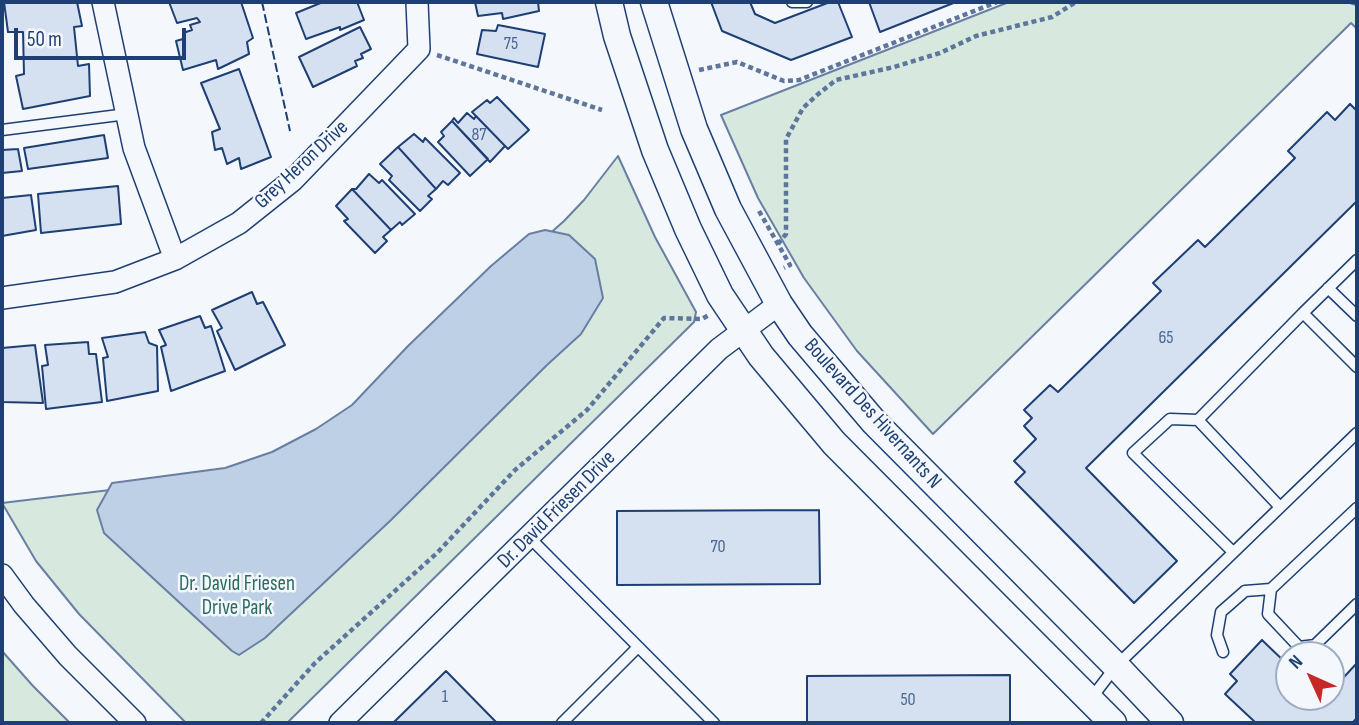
<!DOCTYPE html>
<style>
body{margin:0}
#map{position:relative;width:1359px;height:725px;overflow:hidden;background:#f4f7fb;font-family:"Sofia Sans Condensed",sans-serif}
canvas{display:block}
.frame{position:absolute;inset:0;border:4px solid #1d3f73;pointer-events:none}
.north{position:absolute;left:1275px;top:641px;width:70px;height:70px;box-sizing:border-box;background:#f4f7fb;border:2px solid #9eadc5;border-radius:50%;rotate:315deg;font-size:19px;font-weight:700;line-height:28px;text-align:center;color:#1d3f73}
.north::after{content:'';display:block;margin:auto;width:24px;height:32px;background:#c62828;clip-path:polygon(50% 0,100% 100%,50% 72%,0 100%)}
.scale{position:absolute;left:14px;top:28px;width:172px;height:32px;box-sizing:border-box;border:4px solid #1d3f73;border-top:0;padding-left:9px;font-size:21px;line-height:24px;white-space:nowrap;color:#1d3f73;-webkit-text-stroke:5px #f4f7fb;paint-order:stroke}
</style>
<div id="map">
<canvas width="1359" height="725"></canvas>
<div class="frame"></div>
<div class="north">N</div>
<div class="scale">50 m</div>
</div>
<script>
const context = document.querySelector('canvas').getContext('2d');
context.lineJoin = 'round';
function paint(path, color) { context.fillStyle = color; context.fill(path, 'evenodd'); }
const toPath = rows => new Path2D(rows.map(r => 'M' + r).join(''));
function stroke(path, color, width, dash) { context.strokeStyle = color; context.lineWidth = width; context.lineCap = dash ? 'butt' : 'round'; context.setLineDash(dash || []); context.stroke(path); }
function drawText(font, color, halo, rows, align = 'center') {
  context.font = font + ' "Sofia Sans Condensed",sans-serif'; context.lineWidth = 5; context.setLineDash([]); context.textBaseline = 'middle'; context.strokeStyle = halo; context.fillStyle = color; for (const [text, x, y, turn = 0] of rows) {
    context.save(); context.translate(x, y); context.rotate((+turn || 0) * Math.PI / 180); context.textAlign = isNaN(turn) ? turn : align; if (halo) context.strokeText(text, 0, 0); context.fillText(text, 0, 0); context.restore();
  }
}
const green = toPath([
 [1009,2,1357,2,1357,29,1351,23,933,434,857,351,804,278,758,198,721,115,1009,2],
 [618,156,655,237,696,312,694,322,287,723,186,723,79,614,36,561,2,503,193,480,233,472,342,419,564,221,584,200,618,156],
 [2,651,33,686,70,723,2,723,2,651]
]);
paint(green, '#d7e8df');
stroke(green, '#687fa3', 2);
const water = toPath([
 [545,230,569,235,595,259,603,298,581,334,547,365,391,520,265,638,239,655,232,651,104,533,97,510,112,483,225,468,272,452,316,429,352,405,408,346,491,266,529,234,545,230]
]);
paint(water, '#bed0e5');
stroke(water, '#687fa3', 2);
const building = toPath([
 [4,2,77,2,82,26,74,27,78,66,89,64,90,96,23,109,16,76,24,74,23,32,8,32,4,2],
 [169,2,241,2,253,38,247,42,249,54,218,69,216,60,183,70,176,41,183,39,183,33,192,30,190,25,200,22,197,18,177,23,169,2],
 [323,2,357,2,364,20,340,30,340,27,306,39,296,13,323,2],
 [475,2,538,2,539,11,503,19,502,13,478,16,475,2],
 [711,2,750,2,755,14,775,23,830,2,838,2,852,37,791,60,722,31,711,2],
 [869,2,956,2,880,32,869,2],
 [498,25,545,34,538,67,477,54,482,30,496,31,498,25],
 [360,27,371,49,361,54,363,58,355,61,357,66,313,87,299,57,360,27],
 [239,69,271,157,241,169,239,158,227,164,222,148,215,150,212,132,220,129,201,83,239,69],
 [497,97,529,130,508,149,472,112,487,100,490,103,497,97],
 [1350,104,1357,111,1357,201,1086,468,1177,561,1134,603,1015,482,1025,472,1014,461,1036,439,1024,426,1032,418,1024,410,1050,385,1058,392,1161,291,1153,283,1198,240,1205,247,1295,158,1288,151,1327,112,1335,120,1350,104],
 [467,113,474,119,476,116,505,146,490,162,452,121,454,118,458,123,467,113],
 [452,121,488,159,470,176,438,142,444,136,441,132,452,121],
 [414,134,423,142,425,138,460,173,448,185,443,181,436,189,398,147,414,134],
 [104,135,108,158,28,169,24,148,104,135],
 [398,147,436,189,428,196,432,199,420,211,389,180,392,176,380,164,398,147],
 [18,149,22,171,2,173,2,150,18,149],
 [369,174,379,183,382,180,415,214,402,225,400,222,391,230,352,189,356,189,369,174],
 [118,186,121,224,41,233,38,194,118,186],
 [352,189,391,230,383,237,387,241,375,253,344,221,348,219,336,206,352,189],
 [31,195,36,230,2,236,2,198,31,195],
 [252,292,257,304,263,302,285,345,235,370,217,331,222,328,212,310,252,292],
 [200,316,205,328,211,326,225,371,171,391,161,347,166,345,159,330,200,316],
 [145,332,149,343,157,346,158,391,107,401,103,358,108,357,102,338,145,332],
 [88,342,89,354,96,354,102,402,46,409,42,366,48,365,45,345,88,342],
 [35,345,43,403,2,402,2,348,35,345],
 [819,510,820,584,617,585,617,511,819,510],
 [1262,640,1289,666,1289,697,1331,697,1331,691,1357,663,1357,718,1352,723,1256,723,1225,694,1237,681,1230,674,1262,640],
 [446,671,497,723,393,723,446,671],
 [1010,675,1010,723,807,723,807,676,1010,675]
]);
paint(building, '#d5e0f0');
stroke(building, '#1d3f73', 2);
const service = toPath([
 [792,2,807,2],
 [2,130,127,114],
 [1328,288,1357,316],
 [1303,313,1357,260],
 [1198,420,1303,313,1357,367],
 [1357,508,1271,589,1268,614,1299,647,1315,645,1357,604],
 [529,537,714,723],
 [1233,552,1133,453,1170,419,1198,420,1280,507],
 [1223,652,1217,635,1221,612,1245,591,1271,589],
 [1090,700,1116,666,1357,433],
 [562,723,638,647]
]);
const minor = toPath([
 [103,2,134,148,175,259],
 [2,298,115,282,175,259,239,223,293,180,419,49,417,2],
 [2,575,24,605,68,656,135,723],
 [340,723,719,349,779,304]
]);
const tertiary = toPath([
 [609,2,617,36,655,150,688,229,720,295,761,356,834,443,1113,723],
 [654,2,694,129,728,209,779,304,800,335,874,422,1116,666,1170,723]
]);
stroke(service, '#1d3f73', 13);
stroke(minor, '#1d3f73', 24);
stroke(tertiary, '#1d3f73', 29);
stroke(toPath([
 [1351,2,1357,4],
 [437,55,602,110],
 [699,70,737,62,784,81,799,80,997,2],
 [759,211,790,265,784,268],
 [778,244,786,234,786,139,803,108,817,95,836,80,894,67,940,53,976,36,1052,17,1076,2],
 [261,723,315,663,437,553,515,470,587,410,664,318,702,319,709,315]
]), '#5e769c', 4.5, [5, 3.5]);
stroke(service, '#f4f7fb', 10);
stroke(minor, '#f4f7fb', 21);
stroke(tertiary, '#f4f7fb', 26);
stroke(toPath([
 [262,2,290,131]
]), '#1d3f73', 2, [9, 3.5]);
drawText('18px', '#4b6792', null, [
 ["75",511,44],
 ["87",479,135],
 ["65",1166,338],
 ["70",718,547],
 ["1",445,697],
 ["50",908,700]
]);
drawText('21px', '#1d3f73', '#f4f7fb', [
 ["Grey Heron Drive",302,165,-43],
 ["Boulevard Des Hivernants N",872,414,48],
 ["Dr. David Friesen Drive",557,510,-45]
]);
drawText('21px', '#2c6c60', '#f4f7fb', [
 ["Dr. David Friesen",237,585],
 ["Drive Park",237,609]
]);
</script>
